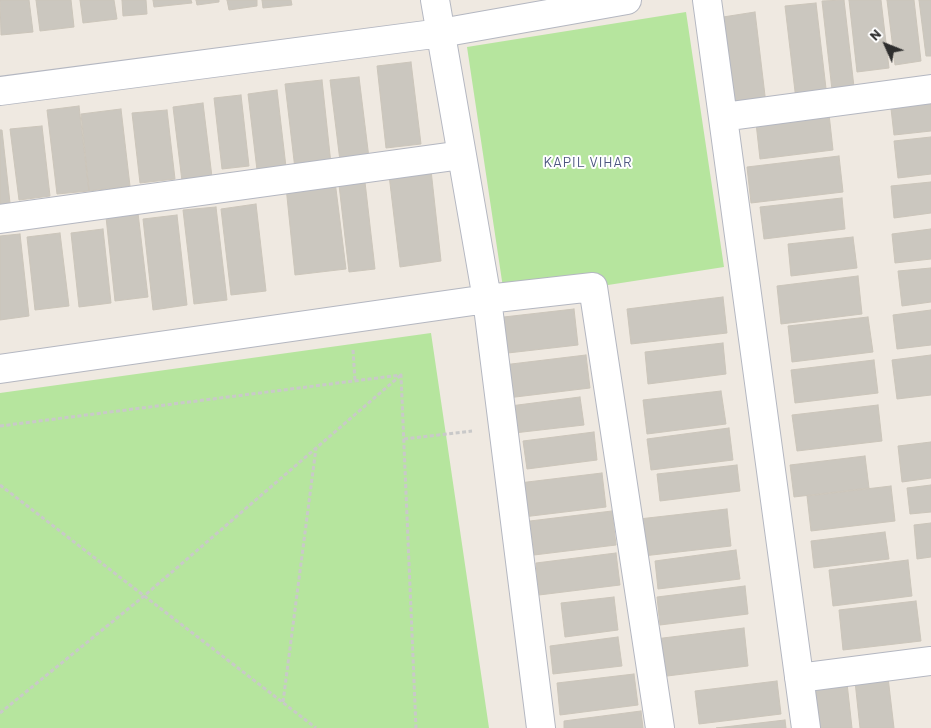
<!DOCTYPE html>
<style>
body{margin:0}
#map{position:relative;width:931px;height:728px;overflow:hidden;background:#efe9e1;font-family:Barlow,sans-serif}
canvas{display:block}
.north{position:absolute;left:861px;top:20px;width:50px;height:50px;-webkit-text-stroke:4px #fff;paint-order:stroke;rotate:314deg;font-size:14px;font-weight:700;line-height:20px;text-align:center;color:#2e2e2e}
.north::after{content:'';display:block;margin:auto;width:18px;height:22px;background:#2e2e2e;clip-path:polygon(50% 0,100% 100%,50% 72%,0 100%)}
</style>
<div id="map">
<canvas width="931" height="728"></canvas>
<div class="north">N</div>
</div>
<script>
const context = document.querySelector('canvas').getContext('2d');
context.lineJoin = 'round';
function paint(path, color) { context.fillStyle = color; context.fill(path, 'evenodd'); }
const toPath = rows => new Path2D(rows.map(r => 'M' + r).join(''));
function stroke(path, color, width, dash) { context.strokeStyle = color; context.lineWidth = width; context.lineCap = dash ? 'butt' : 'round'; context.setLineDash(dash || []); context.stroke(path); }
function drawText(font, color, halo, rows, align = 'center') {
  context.font = font + ' Barlow,sans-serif'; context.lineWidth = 4; context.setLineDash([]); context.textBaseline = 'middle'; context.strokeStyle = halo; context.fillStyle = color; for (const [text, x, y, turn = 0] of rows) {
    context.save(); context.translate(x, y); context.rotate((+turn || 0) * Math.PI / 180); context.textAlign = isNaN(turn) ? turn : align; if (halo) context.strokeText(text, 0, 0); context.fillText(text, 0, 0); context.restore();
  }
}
paint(toPath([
 [686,12,724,267,505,301,467,47],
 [431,333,489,728,0,728,0,393]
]), '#b6e59e');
const building = toPath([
 [0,0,29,0,33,32,1,35,0,0],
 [36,0,71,0,74,27,40,31,36,0],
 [80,0,114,0,117,19,83,23,80,0],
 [122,0,146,0,147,14,123,16,122,0],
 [153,0,191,0,192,3,154,7,153,0],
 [196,0,219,0,219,2,197,5,196,0],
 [227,0,257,0,257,6,229,10,227,0],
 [262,0,291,0,292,5,263,8,262,0],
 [844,0,854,87,832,90,822,1,844,0],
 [849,0,881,0,889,68,857,72,849,0],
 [887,0,914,0,921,61,895,65,887,0],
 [919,0,931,0,931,56,926,56,919,0],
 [816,3,827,97,796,100,785,6,816,3],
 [755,12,766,104,734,108,723,17,755,12],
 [411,62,421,144,386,148,377,66,411,62],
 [359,77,369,158,340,161,330,80,359,77],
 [322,80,331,164,295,169,285,84,322,80],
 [277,90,286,167,257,170,248,94,277,90],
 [241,95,249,166,222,169,214,98,241,95],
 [931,95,931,131,894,135,890,100,931,95],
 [203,103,212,177,182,181,173,107,203,103],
 [79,106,89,191,57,194,47,110,79,106],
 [121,109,130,186,89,191,81,114,121,109],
 [167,110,175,179,140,183,132,113,167,110],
 [829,114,833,150,760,159,756,123,829,114],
 [42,126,50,196,19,200,10,129,42,126],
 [0,130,2,130,11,212,0,213,0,130],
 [931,137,931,174,898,178,894,141,931,137],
 [839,156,843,192,751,203,747,167,839,156],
 [431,170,441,261,400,267,389,175,431,170],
 [335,181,346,269,295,275,286,187,335,181],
 [365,182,375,269,349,272,339,185,365,182],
 [931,182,931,213,894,218,891,186,931,182],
 [842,198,845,229,764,239,760,207,842,198],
 [256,204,266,291,231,295,221,209,256,204],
 [216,207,227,300,194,304,183,210,216,207],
 [138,213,148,297,115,301,106,217,138,213],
 [177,215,187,305,153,310,143,219,177,215],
 [103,229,111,303,79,307,71,233,103,229],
 [931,229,931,259,895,263,892,234,931,229],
 [60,233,69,306,35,310,27,237,60,233],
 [20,234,29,316,0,320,0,236,20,234],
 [853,237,857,268,791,276,788,244,853,237],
 [931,268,931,302,902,306,898,271,931,268],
 [858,276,862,314,781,324,777,286,858,276],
 [723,297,727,333,631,344,627,309,723,297],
 [574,309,578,345,499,354,495,318,574,309],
 [931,310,931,345,897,349,893,315,931,310],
 [868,317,873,352,792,362,788,326,868,317],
 [723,343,726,374,648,384,645,352,723,343],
 [586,355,590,388,507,398,503,365,586,355],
 [931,355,931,395,897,399,892,360,931,355],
 [874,360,878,393,795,403,791,370,874,360],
 [721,391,726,424,647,434,643,400,721,391],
 [580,397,584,425,514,433,510,406,580,397],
 [878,405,882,441,797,451,792,415,878,405],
 [729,428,733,460,651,470,647,439,729,428],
 [594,432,597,460,527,469,523,441,594,432],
 [931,442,931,478,902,482,898,446,931,442],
 [865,456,869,488,794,497,790,465,865,456],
 [737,465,740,491,660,501,657,474,737,465],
 [602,473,606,507,523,517,519,483,602,473],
 [931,485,931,512,910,514,907,488,931,485],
 [891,486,895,521,811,531,807,496,891,486],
 [727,509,731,546,643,556,639,519,727,509],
 [612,511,616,545,534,555,530,521,612,511],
 [931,523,931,557,917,559,914,525,931,523],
 [885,532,889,559,814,568,811,541,885,532],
 [736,550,740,579,658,589,655,561,736,550],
 [616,553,620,585,539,595,536,563,616,553],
 [908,560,912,596,833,606,829,570,908,560],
 [745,586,748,614,660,625,657,597,745,586],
 [614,597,618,630,565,637,561,603,614,597],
 [916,601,921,641,843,650,839,610,916,601],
 [744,628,748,666,659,677,655,639,744,628],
 [618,637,622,666,553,674,550,646,618,637],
 [887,669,894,728,860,728,854,672,887,669],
 [634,674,638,705,560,715,557,683,634,674],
 [777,681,781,714,699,724,695,691,777,681],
 [847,683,852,728,820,728,815,687,847,683],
 [641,711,643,728,564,728,564,721,641,711],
 [785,720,786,728,716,728,785,720]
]);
paint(building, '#cbc7bf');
stroke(building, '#cbc5ba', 1);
const street = toPath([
 [435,0,487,299,541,728],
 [707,0,806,728],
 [0,91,441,33,627,0],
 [723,117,931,89],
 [0,219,462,155],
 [0,369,487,299,593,287,660,728],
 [799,678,931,661]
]);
stroke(street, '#b4b7c1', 30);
stroke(toPath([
 [353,350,355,381],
 [0,426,401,375,416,728],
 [404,439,472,431],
 [0,485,316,728],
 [283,702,316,448],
 [0,713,144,596,401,375]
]), '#c9c9c9', 3, [4, 2.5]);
stroke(street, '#fff', 28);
context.letterSpacing = '1px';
drawText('14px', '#4d5680', '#fff', [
 ["KAPIL VIHAR",588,162]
]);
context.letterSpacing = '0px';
</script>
